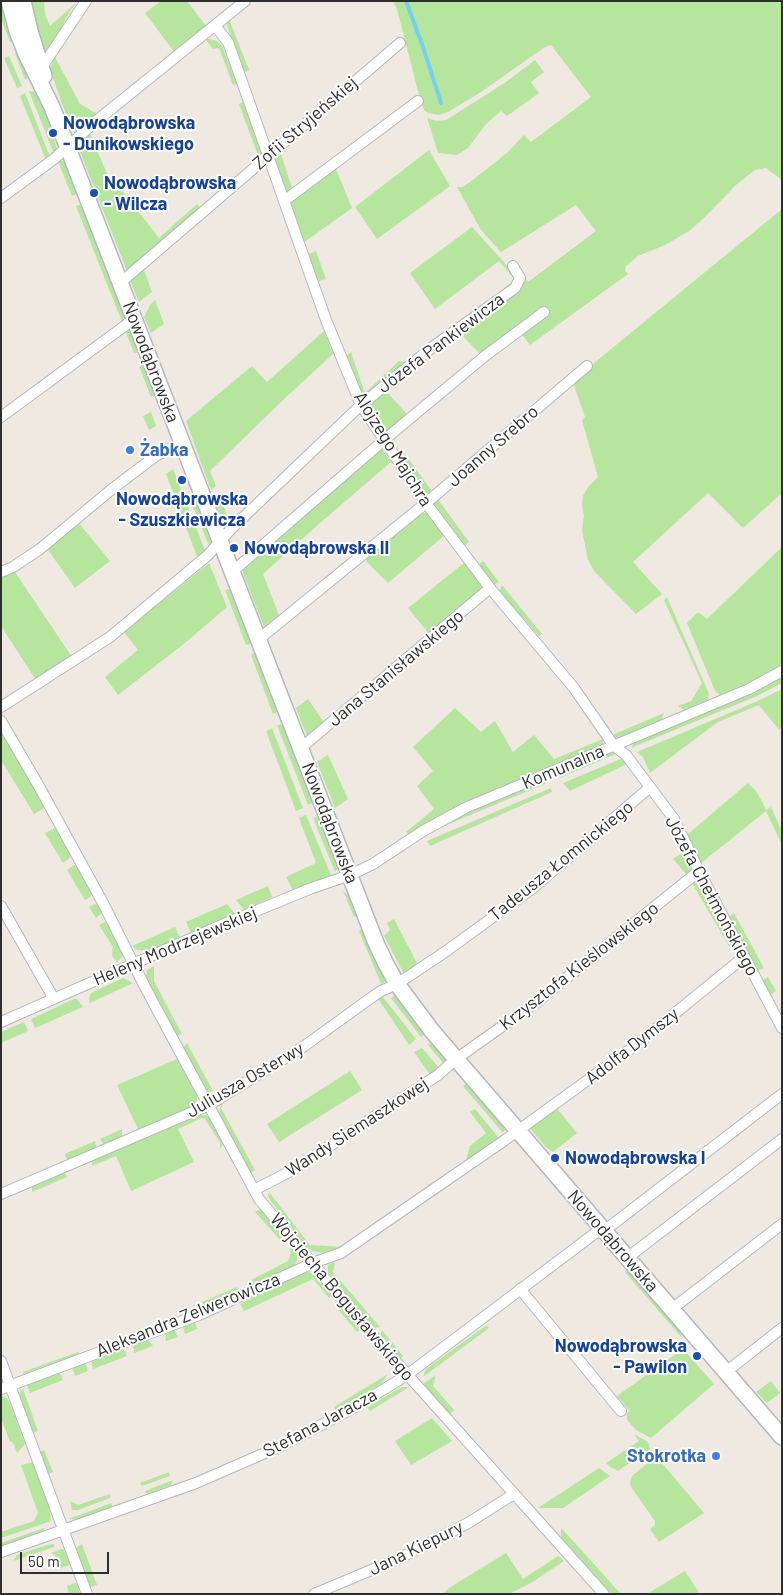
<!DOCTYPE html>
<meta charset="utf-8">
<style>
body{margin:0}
#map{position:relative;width:783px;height:1595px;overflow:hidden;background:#efe9e1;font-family:Barlow,sans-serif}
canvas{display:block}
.frame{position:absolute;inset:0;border:2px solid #2e2e2e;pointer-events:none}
.scale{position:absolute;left:20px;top:1552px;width:89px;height:22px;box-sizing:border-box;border:2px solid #2e2e2e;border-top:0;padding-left:6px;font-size:15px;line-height:18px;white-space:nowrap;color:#2e2e2e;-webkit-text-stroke:4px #fff;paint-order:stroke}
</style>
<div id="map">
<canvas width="783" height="1595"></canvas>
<div class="frame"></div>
<div class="scale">50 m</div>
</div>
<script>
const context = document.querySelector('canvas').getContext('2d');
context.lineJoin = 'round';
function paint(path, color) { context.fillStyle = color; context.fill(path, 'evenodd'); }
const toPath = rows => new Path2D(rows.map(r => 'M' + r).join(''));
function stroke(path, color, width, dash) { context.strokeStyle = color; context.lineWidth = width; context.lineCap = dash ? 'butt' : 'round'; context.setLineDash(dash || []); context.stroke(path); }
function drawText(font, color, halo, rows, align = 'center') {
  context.font = font + ' Barlow,sans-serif'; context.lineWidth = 4; context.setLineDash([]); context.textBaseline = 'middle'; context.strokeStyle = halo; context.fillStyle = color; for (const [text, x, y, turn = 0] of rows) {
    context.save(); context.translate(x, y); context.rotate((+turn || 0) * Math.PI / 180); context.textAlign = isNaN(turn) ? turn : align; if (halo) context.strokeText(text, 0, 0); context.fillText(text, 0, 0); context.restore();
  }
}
paint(toPath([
 [1,1,6,1,14,40,10,42,1,19],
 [30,1,44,1,45,14,50,26,78,1,70,11,62,26,56,41,48,51,46,52,43,49,32,12],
 [161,1,187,1,207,27,175,53,145,13],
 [393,1,782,1,782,180,766,168,755,170,737,184,704,218,689,231,665,245,638,256,626,266,625,271,628,274,530,345,521,333,480,354,459,332,523,274,528,282,596,231,576,205,501,252,481,230,457,187,463,187,478,176,508,152,524,135,531,142,591,97,551,45,545,47,481,92,448,112,439,115,428,113,424,110,420,99,397,9],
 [229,19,249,70,244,73,228,29,227,24],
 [205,39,210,39,217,41,222,46,237,84,233,85,219,48,213,49],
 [18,52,31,75,25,80,15,53],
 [9,56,22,86,17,88,4,58],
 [55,57,80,104,97,114,79,131,74,132,72,131,50,70],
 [535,60,544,72,531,82,539,93,507,116,501,111,486,124,468,148,457,155,438,153,427,118,437,121,446,120,506,82],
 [29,91,39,92,53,127,51,131,58,151,54,154],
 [25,93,50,157,46,160,20,96],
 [243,102,262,155,259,158,239,104],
 [90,134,115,192,120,188,159,238,197,204,201,209,133,269,127,271,77,144],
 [279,148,293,191,286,193,274,158],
 [429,150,450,186,377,239,355,207],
 [58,161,63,161,66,164,79,193,72,196],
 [335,167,352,208,303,243,289,202],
 [83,204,127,317,122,322,76,206],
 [782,209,782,493,743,528,708,493,633,562,662,594,636,614,595,572,588,560,582,530,584,515,582,506,583,496,588,487,598,477,582,420,585,417,573,383,591,368,594,363],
 [472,227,512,271,517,281,407,363,393,372,368,395,363,396,361,395,345,357,351,352,365,393,399,361,407,363,515,280,499,261,435,309,410,273],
 [316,251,326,279,317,282,307,255],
 [143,267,152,292,139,302,129,278],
 [155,300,164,324,151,333,144,317,150,305],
 [128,329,131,330,140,351,134,353,125,330],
 [324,331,333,354,283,400,210,471,216,486,211,490,186,421,252,366,267,382],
 [145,364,157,394,151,397,139,366],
 [384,389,408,415,392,428,384,432,368,407,371,402],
 [151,412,156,426,149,430,143,416],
 [382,449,391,462,320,523,263,574,280,618,265,629,243,573,243,569,294,521,377,450],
 [401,449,432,491,425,494,396,453],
 [173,469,206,553,198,559,166,474],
 [195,495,213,540,210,548,189,497],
 [220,497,230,523,227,524,220,515,215,500],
 [437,498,469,542,464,546,433,505,434,500],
 [424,513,428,514,445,535,388,583,365,560,419,515],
 [77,521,110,561,75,588,46,547],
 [782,547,782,663,768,674,720,695,715,691,687,623,697,613,700,613,707,619],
 [483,561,499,582,494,585,478,565],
 [465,562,483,585,482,590,430,635,408,608],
 [209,563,227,607,185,643,118,695,105,677,138,650,124,632],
 [15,572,72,657,36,680,1,626,1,576],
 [502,585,542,634,539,636,499,591],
 [232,588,253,641,250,644,246,645,225,590],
 [667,597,709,694,708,700,684,710,678,706,691,701,702,683,664,600],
 [256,651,279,711,273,714,251,655],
 [782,677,782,683,757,696,631,748,634,743,758,690],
 [782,689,782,727,779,730,759,705,718,722,650,773,643,757,637,752,758,701],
 [308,699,325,724,309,737,307,736,296,708],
 [455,708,481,732,495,721,513,752,534,735,554,759,603,739,603,744,467,801,408,834,406,832,434,809,417,786,433,771,413,747],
 [664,713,661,720,619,738,614,737,612,735],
 [284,724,315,802,308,805,277,725],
 [272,728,303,808,296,811,266,731],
 [1,731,45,805,43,809,34,814,1,760],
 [612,752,618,753,560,778,559,774],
 [328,755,348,799,335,808,317,762],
 [623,758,627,764,570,791,563,783],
 [544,781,547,783,437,829,468,813],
 [748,783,757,792,766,810,771,807,782,831,782,845,766,811,700,864,687,835],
 [551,788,552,792,430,846,427,841],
 [306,815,331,875,293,890,286,877,316,863,299,818],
 [320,816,338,866,335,872,313,818],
 [55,828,59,830,71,853,70,858,63,863,45,833],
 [683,852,694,868,694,871,688,876,673,859],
 [74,865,78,866,92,892,90,897,85,900,67,870],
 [692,883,696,883,704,891,733,947,730,948],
 [268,886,272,897,244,910,236,900],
 [343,891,351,897,358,915,354,917],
 [94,904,99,905,103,912,96,918,89,907],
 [227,904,235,914,191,933,186,922],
 [734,913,764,968,757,971,728,918],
 [394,919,418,965,404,974,384,936,390,930,387,923],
 [105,922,109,924,123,951,123,956,117,962,112,956,113,947,99,925],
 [175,927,180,938,150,951,137,950,132,946],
 [362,929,364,930,388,980,385,982,381,984,359,931],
 [154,966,154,981,182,1034,177,1036,146,979,147,970],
 [768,977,776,991,769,996,761,981],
 [123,978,133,983,90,1003,89,999,91,993],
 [397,994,426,1033,421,1037,391,998],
 [379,996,382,996,416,1039,409,1045,377,997],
 [76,998,83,1007,35,1028,31,1019],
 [24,1022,28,1031,1,1043,1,1032],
 [433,1041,449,1060,444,1064,428,1045],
 [187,1043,213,1091,208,1093,183,1048],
 [422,1048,440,1069,431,1076,414,1052],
 [177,1059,197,1095,197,1104,193,1108,139,1131,117,1085],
 [350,1071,362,1090,279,1142,267,1124],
 [468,1082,503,1123,505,1128,503,1133,463,1086],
 [221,1102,224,1102,221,1108,255,1170,251,1173,219,1113],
 [555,1106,577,1133,553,1152,546,1147,528,1126],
 [475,1109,499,1138,465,1163,470,1146,486,1133,470,1112],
 [201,1115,205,1115,209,1117,223,1144,220,1149,220,1143,205,1119,202,1118,178,1129,194,1162,131,1191,116,1156,92,1166,92,1161],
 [122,1129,122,1138,104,1146,100,1139],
 [95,1141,97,1149,69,1161,66,1158,65,1154],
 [65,1173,67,1177,32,1192,32,1187],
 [269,1192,310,1245,344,1247,322,1253,313,1251,307,1248,270,1200,268,1196],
 [261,1209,286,1239,282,1242,255,1212],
 [293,1248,298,1255,295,1265,258,1284,251,1280,288,1261,291,1252,289,1249],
 [334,1262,335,1264,333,1272,380,1327,373,1328,328,1272,328,1265],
 [629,1269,677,1324,683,1339,625,1272],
 [308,1272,313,1273,332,1295,329,1298,313,1279,244,1311,240,1304,298,1275],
 [237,1287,238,1293,207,1307,203,1305,202,1302],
 [336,1307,342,1307,358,1327,359,1330,357,1332],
 [195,1322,197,1329,185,1334,183,1327],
 [487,1325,489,1328,423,1377,426,1369],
 [174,1329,178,1337,166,1341,165,1333],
 [382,1330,403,1356,401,1359,380,1335],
 [148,1339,153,1346,134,1353,133,1344],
 [124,1349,127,1356,93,1369,91,1360],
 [683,1349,714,1384,651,1438,636,1430,627,1420,627,1413,630,1411,617,1396],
 [78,1352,79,1354,23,1374,23,1372],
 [85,1363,88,1371,75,1376,72,1367],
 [60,1373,63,1380,30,1393,27,1385],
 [388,1374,382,1383,336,1411,334,1407],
 [436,1375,433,1386,454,1410,449,1415,425,1387,424,1383],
 [771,1381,780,1393,767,1403,756,1392],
 [402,1387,409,1387,370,1411,367,1407],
 [23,1389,38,1431,32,1433,20,1398,20,1392],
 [1,1396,7,1398,10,1403,25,1444,17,1453,13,1442,10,1442,1,1418],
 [432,1418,452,1441,411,1465,395,1441],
 [634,1434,648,1442,650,1449,618,1471,610,1467,606,1463,639,1441],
 [44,1450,53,1472,48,1474,40,1452],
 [656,1456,704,1513,659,1542,650,1529,655,1525,655,1521,631,1487,630,1482,632,1476],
 [33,1462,50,1509,51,1521,1,1538,1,1532,34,1521,38,1513,21,1465],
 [599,1468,610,1476,563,1508,538,1508],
 [169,1472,170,1476,142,1486,140,1483],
 [173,1480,171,1485,147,1494,145,1491],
 [110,1494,110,1498,78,1510,72,1510,70,1501,78,1505],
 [111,1503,113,1507,79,1520,69,1519],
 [44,1528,44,1532,1,1547,1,1543],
 [561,1528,565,1532,621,1594,612,1594,561,1537],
 [54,1544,54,1547,13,1561,17,1555,47,1545],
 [82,1544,97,1585,90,1587,76,1548],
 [62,1549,64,1550,70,1565,60,1568,55,1555,51,1553],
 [506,1553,523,1579,558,1556,564,1561,531,1583,509,1594,443,1594,449,1588],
 [685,1571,700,1594,647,1594],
 [75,1583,77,1584,80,1594,69,1594,67,1586]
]), '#b6e59e');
stroke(toPath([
 [406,1,423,47,441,103]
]), '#75cff0', 4);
const street = toPath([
 [215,26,228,42,326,320,361,405,426,503,490,588,574,688,614,746,626,755,674,819,699,871,782,1028],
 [42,67,86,1],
 [1,198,54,159,95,122,245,1],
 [284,201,418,101],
 [120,283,400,43],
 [1,417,134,319],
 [1,572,13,567,40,549,112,489,157,455,182,443],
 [232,572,384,440,485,356,544,312],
 [259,639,426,503,587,366],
 [1,707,110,637,208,555,231,529,361,405,434,346,515,288,520,278,513,266],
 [1,721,36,781,103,903,146,989,259,1199,380,1344,604,1594],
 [301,748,490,588],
 [1,906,54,999],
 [1,1022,224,924,312,888,350,875,373,864,423,831,465,808,749,689,782,671],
 [254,1190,293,1170,438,1075,456,1059,538,1001,699,871],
 [1,1194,209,1105,303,1047,368,1000,381,991,397,984,445,952,533,888,649,788],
 [604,1231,782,1094],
 [627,1258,782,1139],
 [520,1289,621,1411],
 [672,1309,782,1224],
 [1,1361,87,1594],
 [726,1372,782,1328],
 [1,1389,199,1315,313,1263,341,1253,505,1140,636,1045,744,957],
 [1,1552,196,1483,281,1446,355,1407,407,1375,602,1228],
 [314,1594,400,1558,468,1523,514,1494]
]);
const secondary = toPath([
 [9,1,17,31,26,54,52,107,376,943,386,964,397,984,432,1031,782,1437],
 [23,1,30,31,44,76]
]);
stroke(street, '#b4b7c1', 12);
stroke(secondary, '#b4b7c1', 18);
stroke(street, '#fff', 10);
stroke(secondary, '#fff', 15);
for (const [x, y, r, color] of [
 [53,133,5,"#1a4fb4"],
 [94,193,5,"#1a4fb4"],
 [130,450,5,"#3f7fe0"],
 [182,480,5,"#1a4fb4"],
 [234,548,5,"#1a4fb4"],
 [555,1158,5,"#1a4fb4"],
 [697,1356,5,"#1a4fb4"],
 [716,1456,5,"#3f7fe0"]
]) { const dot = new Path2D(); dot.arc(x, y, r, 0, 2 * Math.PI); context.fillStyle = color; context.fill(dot); stroke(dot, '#fff', 2); }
drawText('bold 18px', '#164399', '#fff', [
 ["Nowodąbrowska",63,123],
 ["- Dunikowskiego",63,144],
 ["Nowodąbrowska",104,183],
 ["- Wilcza",104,204],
 ["Nowodąbrowska",182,499,"center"],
 ["- Szuszkiewicza",182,520,"center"],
 ["Nowodąbrowska II",244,548],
 ["Nowodąbrowska I",565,1158],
 ["Nowodąbrowska",687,1346,"right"],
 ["- Pawilon",687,1367,"right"]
], 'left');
drawText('18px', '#2e2e2e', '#fff', [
 ["Zofii Stryjeńskiej",305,123,-41],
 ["Józefa Pankiewicza",441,343,-37],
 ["Nowodąbrowska",151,362,69],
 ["Joanny Srebro",493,446,-41],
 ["Alojzego Majchra",393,449,58],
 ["Jana Stanisławskiego",396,668,-40],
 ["Komunalna",563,767,-23],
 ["Nowodąbrowska",330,823,69],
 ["Tadeusza Łomnickiego",561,861,-39],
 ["Józefa Chełmońskiego",712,896,62],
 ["Heleny Modrzejewskiej",175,946,-23],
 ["Krzysztofa Kieślowskiego",579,966,-38],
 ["Adolfa Dymszy",632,1046,-38],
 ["Juliusza Osterwy",245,1080,-30],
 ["Wandy Siemaszkowej",357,1127,-33],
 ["Nowodąbrowska",613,1241,49],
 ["Wojciecha Bogusławskiego",342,1297,50],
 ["Aleksandra Zelwerowicza",188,1315,-22],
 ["Stefana Jaracza",320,1423,-28],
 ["Jana Kiepury",416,1548,-26]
]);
drawText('bold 18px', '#366cbe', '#fff', [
 ["Żabka",140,450],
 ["Stokrotka",706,1456,"right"]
], 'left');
</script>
